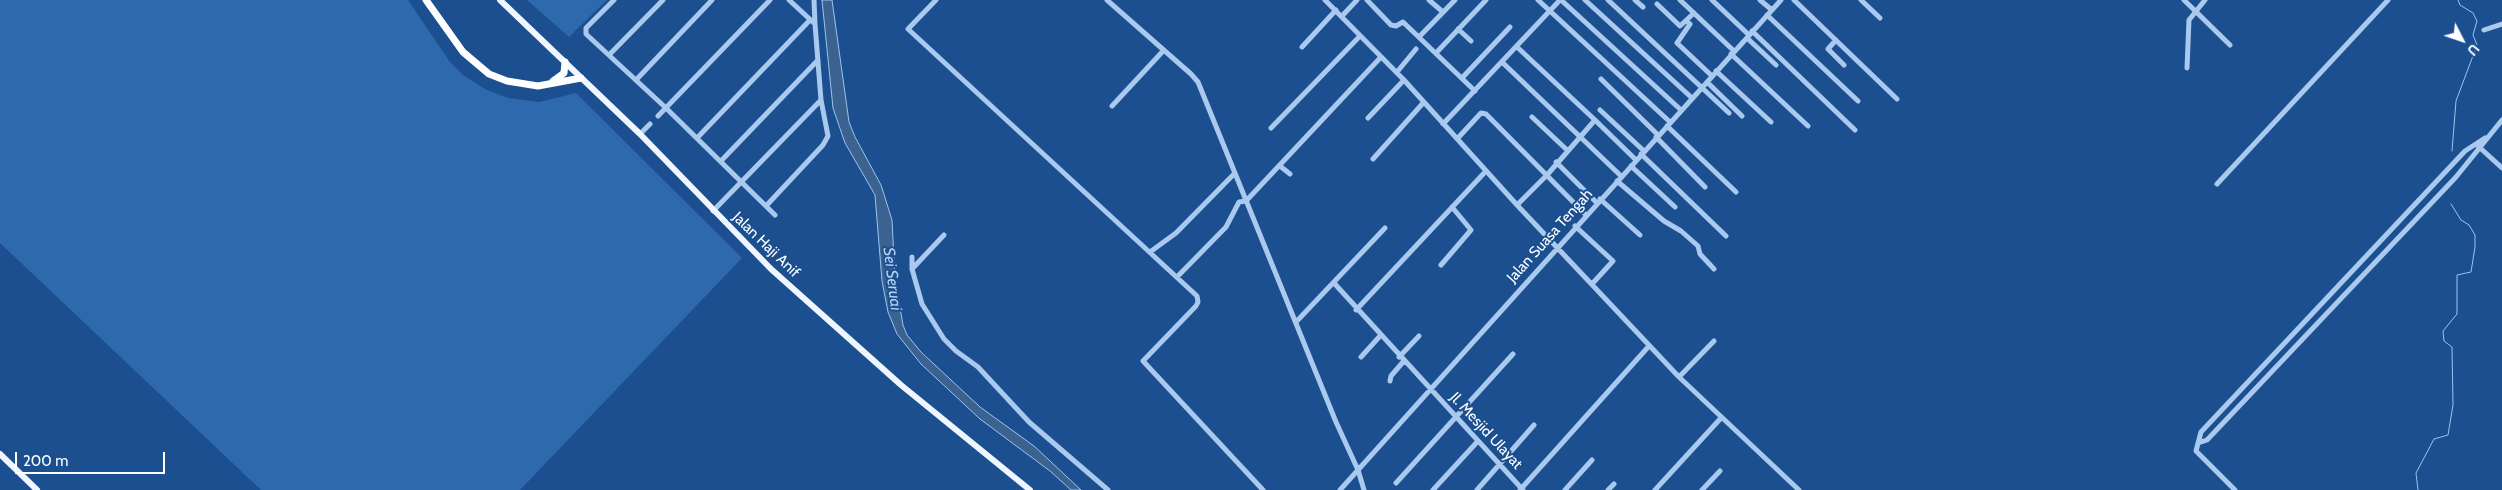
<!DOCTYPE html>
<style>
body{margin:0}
#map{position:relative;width:2502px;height:490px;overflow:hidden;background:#1b4f8f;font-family:Cabin,sans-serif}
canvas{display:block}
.north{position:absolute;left:2437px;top:15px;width:50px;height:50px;-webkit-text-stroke:4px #1b4f8f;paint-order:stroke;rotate:131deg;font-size:14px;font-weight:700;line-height:20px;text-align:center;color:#fff}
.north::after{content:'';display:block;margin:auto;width:18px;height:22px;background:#fff;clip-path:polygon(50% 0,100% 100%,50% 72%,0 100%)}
.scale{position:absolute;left:15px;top:452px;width:150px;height:22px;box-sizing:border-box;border:2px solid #fff;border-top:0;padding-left:6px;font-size:15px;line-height:18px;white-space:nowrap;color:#fff;-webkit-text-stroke:4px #1b4f8f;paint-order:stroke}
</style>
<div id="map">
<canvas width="2502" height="490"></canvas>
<div class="north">U</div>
<div class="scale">200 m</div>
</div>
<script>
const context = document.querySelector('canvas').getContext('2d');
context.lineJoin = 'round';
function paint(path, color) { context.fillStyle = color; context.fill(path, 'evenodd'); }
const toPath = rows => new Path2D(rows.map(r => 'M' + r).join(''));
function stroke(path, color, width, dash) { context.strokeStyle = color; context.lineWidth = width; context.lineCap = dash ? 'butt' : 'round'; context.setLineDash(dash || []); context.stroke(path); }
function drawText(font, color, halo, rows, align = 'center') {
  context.font = font + ' Cabin,sans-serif'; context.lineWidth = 4; context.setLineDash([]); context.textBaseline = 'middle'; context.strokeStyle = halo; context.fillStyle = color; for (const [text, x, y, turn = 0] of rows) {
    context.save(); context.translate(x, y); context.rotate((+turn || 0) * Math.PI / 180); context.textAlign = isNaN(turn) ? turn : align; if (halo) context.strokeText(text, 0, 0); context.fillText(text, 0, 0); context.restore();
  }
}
paint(toPath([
 [0,0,408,0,450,62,463,75,485,89,508,98,539,102,576,93,742,258,520,490,261,490,0,243],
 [527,0,607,0,569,37]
]), '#2e69ad');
const water = toPath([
 [822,0,832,0,849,122,855,137,881,185,892,220,895,279,903,325,907,335,921,352,980,407,1034,446,1081,490,1071,490,1050,471,980,419,921,364,897,334,888,312,882,281,875,195,845,143,833,108,822,0]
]);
paint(water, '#3c6290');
stroke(water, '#9cc4f0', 1);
stroke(toPath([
 [2452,151,2456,101,2477,45,2473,35,2477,21,2473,13,2460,5,2458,0],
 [2418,490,2416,473,2434,439,2448,435,2453,405,2452,347,2444,341,2443,331,2457,314,2457,275,2471,272,2475,247,2475,235,2469,225,2461,220,2451,204]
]), '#9cc4f0', 1);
stroke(toPath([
 [614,0,586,28,586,34,666,108,775,215],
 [814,0,815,24],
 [936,0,908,29,1197,296,1198,302,1196,306,1143,361,1263,490],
 [1107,0,1191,74,1198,82,1336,422,1358,470,1364,490],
 [1325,0,1404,80,1517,205,1679,377,1799,490],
 [1367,0,1391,25,1396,26,1403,22,1475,91],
 [1429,0,1443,12],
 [1538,0,1670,122],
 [1561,0,1681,110],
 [1585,0,1692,98],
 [1608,0,1729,113],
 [1635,0,1643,7],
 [1680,0,1734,51],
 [1712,0,1749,35],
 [1760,0,1772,10],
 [1794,0,1897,99],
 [1861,0,1880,18],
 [2184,0,2230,45],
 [1657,4,1680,26,1694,13],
 [1767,15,1858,101],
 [1342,16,1357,0],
 [1686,21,1690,24,1677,43,1712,76],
 [1458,29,1471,41],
 [2484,30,2502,24],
 [1752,31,1855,130],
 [1419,37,1455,0],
 [1747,38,1776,65],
 [1836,40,1828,49,1844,65],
 [1302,47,1336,10],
 [1436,53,1486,0],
 [1731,54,1808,126],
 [609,55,663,0],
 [1503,63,1621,176],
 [2187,68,2189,20,2205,0],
 [1716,71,1771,122],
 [1397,72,1416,49],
 [1462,78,1510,27],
 [1601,79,1658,135],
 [636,80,712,0],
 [1707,82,1742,116],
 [1112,106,1164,50],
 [1600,110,1644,151],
 [658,116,770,0],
 [1532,117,1567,150],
 [1368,118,1404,80],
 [1595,120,1636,160],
 [1443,124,1560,0],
 [1667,126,1736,192],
 [1271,128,1360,36],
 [640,134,650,124],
 [1656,137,1705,187],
 [697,138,810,20],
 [1457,139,1481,113,1486,114,1586,215],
 [2478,146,2502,168],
 [1641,154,1726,236],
 [1373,159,1424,102],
 [721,161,818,60],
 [1556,162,1597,203],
 [1280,166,1290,174],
 [1631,166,1675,207],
 [1617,181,1664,221,1681,231,1698,246,1700,254,1714,269],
 [2217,184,2388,0],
 [1600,199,1640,235],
 [1517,205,1547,175,1595,120,1517,47],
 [766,206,823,145,828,136,821,100,815,24,789,0],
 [713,211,821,100],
 [1575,226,1613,261,1592,284],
 [1150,252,1176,233,1234,174],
 [912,257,912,269,922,304,944,339,956,351,978,367,1029,422,1108,490],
 [1441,265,1471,230,1452,207],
 [912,269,944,235],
 [1177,277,1226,227,1239,202,1246,201,1381,57],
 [1334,283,1523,490],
 [1356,310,1486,171],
 [1296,322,1385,228],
 [1361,357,1380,336],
 [1399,357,1419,336],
 [1679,377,1714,341],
 [1390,381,1391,376,1403,362],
 [2198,443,2207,440,2456,177,2502,120],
 [1396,483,1513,354],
 [1340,490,1781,0],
 [1433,490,1478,441],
 [1477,490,1534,425],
 [1520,490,1649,346],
 [1565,490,1592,460],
 [1608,490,1614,484],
 [1655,490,1721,418],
 [1702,490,1720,471],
 [2235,490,2196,451,2201,432,2465,151,2485,138]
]), '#a9c9ee', 5);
stroke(toPath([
 [500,0,640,134,771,269,901,385,1030,490],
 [0,454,37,490]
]), '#f0f6ff', 6);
stroke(toPath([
 [426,0,463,52,489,74,507,81,538,86,581,78],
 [553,81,564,73,565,62]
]), '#fff', 7);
drawText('15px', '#fff', '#1b4f8f', [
 ["Jalan Suasa Tengah",1550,236,-48],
 ["Jalan Haji Anif",766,245,44],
 ["Jl. Mesjid Ulayat",1486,431,47]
]);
drawText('italic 16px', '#b5d3f5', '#1b4f8f', [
 ["Sei Seruai",892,279,83]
]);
</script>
